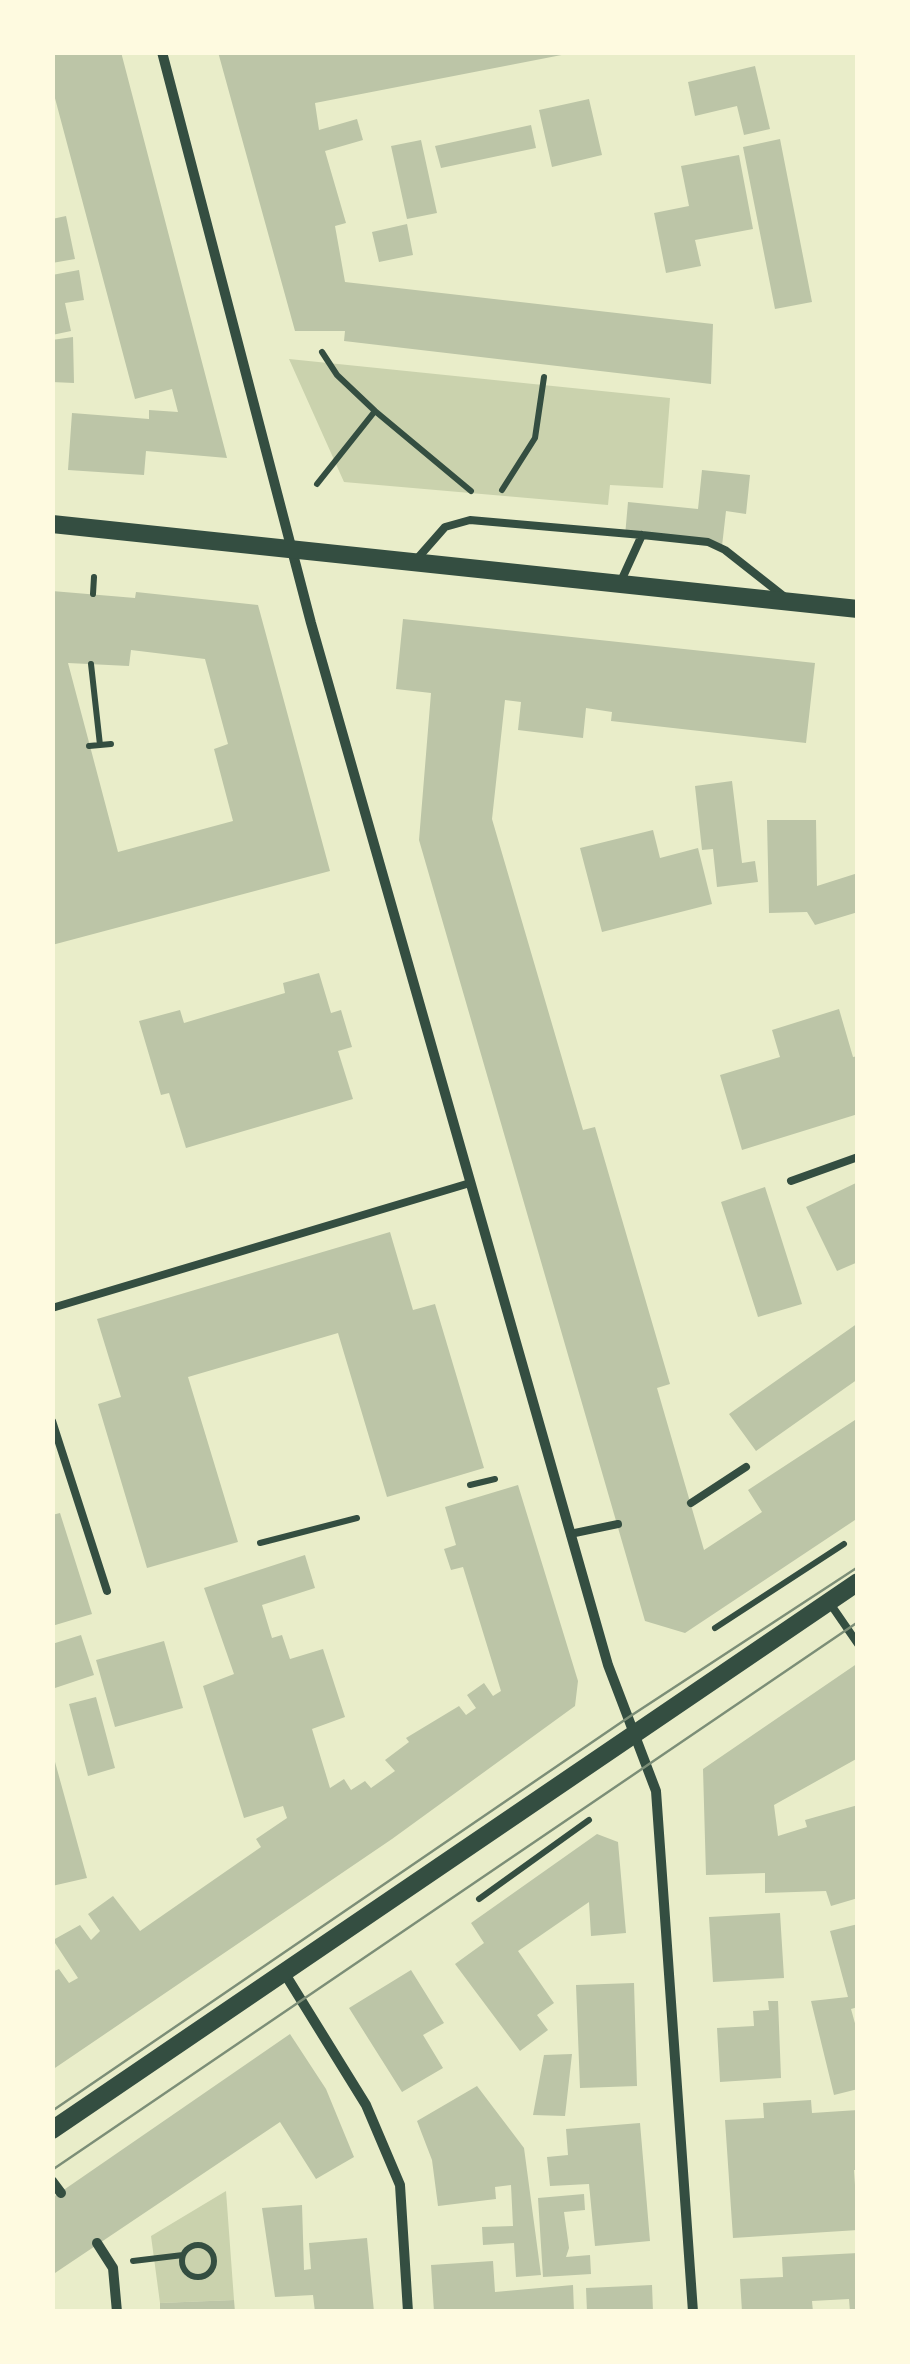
<!DOCTYPE html>
<style>
body{margin:0}
#map{position:relative;width:910px;height:2364px;overflow:hidden;background:#e9edc9;font-family:Raleway,sans-serif}
canvas{display:block}
.frame{position:absolute;inset:0;border:55px solid #fefae0;pointer-events:none}
</style>
<div id="map">
<canvas width="910" height="2364"></canvas>
<div class="frame"></div>
</div>
<script>
const context = document.querySelector('canvas').getContext('2d');
context.lineJoin = 'round';
function paint(path, color) { context.fillStyle = color; context.fill(path, 'evenodd'); }
const toPath = rows => new Path2D(rows.map(r => 'M' + r).join(''));
function stroke(path, color, width, dash) { context.strokeStyle = color; context.lineWidth = width; context.lineCap = dash ? 'butt' : 'round'; context.setLineDash(dash || []); context.stroke(path); }
paint(toPath([
 [289,359,670,398,663,488,610,485,608,505,344,482],
 [226,2191,234,2300,160,2303,151,2236]
]), '#cad2ad');
paint(toPath([
 [52,52,121,52,227,458,146,451,144,475,68,470,72,413,149,419,149,410,178,412,172,389,135,399,52,87],
 [218,52,577,52,315,103,319,130,357,119,363,140,325,151,346,223,335,226,345,282,713,324,711,384,344,341,345,331,295,331],
 [755,66,770,129,744,135,737,106,695,116,688,82],
 [589,99,602,155,552,167,539,110],
 [531,125,536,148,441,168,435,146],
 [780,139,812,302,775,309,743,147],
 [421,140,437,213,407,219,391,146],
 [739,155,753,229,695,240,701,266,666,273,654,213,689,206,681,166],
 [66,216,75,259,52,263,52,219],
 [407,224,413,255,379,262,372,232],
 [79,270,84,300,65,303,71,331,52,335,52,275],
 [73,337,74,383,52,382,52,340],
 [702,470,750,475,746,514,726,511,722,546,625,536,628,502,698,509],
 [52,591,135,598,136,592,258,605,330,871,52,945],
 [131,650,205,659,228,744,214,749,233,821,118,852,68,663,129,666],
 [403,619,815,663,806,743,611,721,612,712,586,708,583,738,518,730,521,702,505,700,492,819,583,1130,595,1127,670,1384,657,1388,704,1550,762,1512,748,1490,858,1418,858,1518,685,1633,645,1621,419,840,431,693,396,689],
 [732,781,742,863,755,861,758,882,717,887,713,849,702,850,695,786],
 [767,820,816,820,817,886,858,873,858,912,815,925,807,912,769,913],
 [653,830,660,858,698,848,712,904,602,932,580,848],
 [319,973,331,1013,341,1010,352,1047,338,1051,353,1099,186,1148,169,1093,161,1095,139,1021,180,1010,184,1023,285,993,283,983],
 [839,1009,853,1057,858,1056,858,1114,742,1150,720,1075,780,1057,772,1030],
 [858,1182,858,1262,837,1271,806,1207],
 [765,1187,802,1304,758,1317,721,1202],
 [390,1232,413,1310,435,1304,484,1468,387,1497,338,1333,188,1377,238,1542,147,1568,98,1404,121,1397,97,1319],
 [858,1323,858,1379,756,1451,729,1414],
 [518,1485,578,1681,575,1706,392,1839,52,2070,52,1972,59,1969,69,1983,78,1978,53,1940,80,1925,91,1940,100,1931,88,1914,113,1896,140,1931,261,1847,256,1839,287,1818,283,1806,244,1818,203,1686,234,1674,204,1588,305,1555,315,1588,262,1605,272,1638,282,1635,290,1659,323,1649,345,1717,312,1729,330,1788,344,1779,351,1790,365,1781,371,1788,395,1771,385,1760,409,1742,406,1738,459,1706,466,1715,476,1708,467,1695,484,1683,493,1696,501,1691,463,1567,451,1570,444,1549,456,1545,445,1507],
 [60,1513,92,1614,52,1626,52,1515],
 [81,1635,94,1675,52,1689,52,1644],
 [164,1641,183,1708,115,1727,96,1660],
 [858,1663,858,1758,774,1805,778,1836,807,1827,805,1820,858,1805,858,1898,831,1906,826,1891,765,1893,765,1873,706,1875,703,1769],
 [96,1697,115,1768,88,1776,69,1704],
 [52,1751,87,1878,52,1886],
 [597,1834,618,1842,626,1933,591,1936,589,1902,518,1951,554,2003,537,2015,548,2030,520,2051,455,1964,484,1943,471,1923],
 [780,1913,784,1978,713,1982,709,1917],
 [858,1924,858,2007,851,2009,858,2034,858,2089,834,2095,811,2001,848,1997,830,1931],
 [411,1970,444,2023,423,2035,443,2068,402,2092,349,2008],
 [634,1983,637,2086,580,2088,576,1985],
 [768,2001,778,2001,781,2078,720,2082,717,2028,754,2026,753,2011,769,2010],
 [290,2034,326,2089,354,2157,316,2179,280,2122,52,2275,52,2198],
 [572,2054,565,2116,533,2115,544,2055],
 [477,2086,524,2148,541,2275,516,2277,514,2243,483,2245,482,2227,513,2226,511,2185,495,2187,496,2199,438,2206,432,2160,417,2121],
 [811,2100,812,2113,858,2110,858,2170,854,2170,858,2230,733,2238,725,2120,764,2118,763,2103],
 [640,2123,650,2241,595,2246,589,2184,550,2186,547,2157,568,2155,566,2129],
 [584,2194,585,2210,564,2212,569,2248,566,2257,590,2255,591,2274,543,2277,538,2198],
 [302,2205,304,2270,311,2269,309,2243,367,2238,374,2312,315,2312,313,2295,275,2297,262,2208],
 [858,2253,858,2312,850,2312,849,2299,812,2301,813,2312,742,2312,740,2279,783,2277,782,2257],
 [493,2261,495,2292,573,2285,574,2312,434,2312,431,2265],
 [652,2285,653,2312,587,2312,586,2288],
 [234,2300,235,2312,160,2312,160,2303]
]), '#bcc5a7');
stroke(toPath([
 [322,352,337,375,375,411,471,491],
 [317,484,375,411],
 [502,490,535,438,544,377],
 [93,594,94,577],
 [100,745,111,744],
 [89,746,100,745,91,664],
 [470,1485,495,1479],
 [260,1543,357,1518],
 [715,1628,844,1544],
 [479,1899,589,1820],
 '182 2261a16 16 0 1 1 32 0a16 16 0 1 1-32 0Z',
 [133,2261,183,2255]
]), '#344e41', 6);
stroke(toPath([
 [416,560,445,527,470,520,642,535,708,542,725,550,786,598],
 [621,581,642,535],
 [791,1181,858,1157],
 [52,1308,470,1183],
 [52,1421,107,1591],
 [691,1503,746,1467],
 [570,1534,618,1524],
 [829,1602,858,1644]
]), '#344e41', 8);
stroke(toPath([
 [162,52,311,623,608,1665,656,1791,693,2312],
 [285,1974,366,2105,400,2185,408,2312],
 [52,2181,61,2193],
 [97,2243,113,2268,117,2312]
]), '#344e41', 10);
stroke(toPath([
 [52,524,858,609],
 [52,2130,858,1582]
]), '#344e41', 18);
stroke(toPath([
 [52,2111,629,1717,858,1567],
 [52,2170,858,1622]
]), '#7c8e77', 2.5);
</script>
